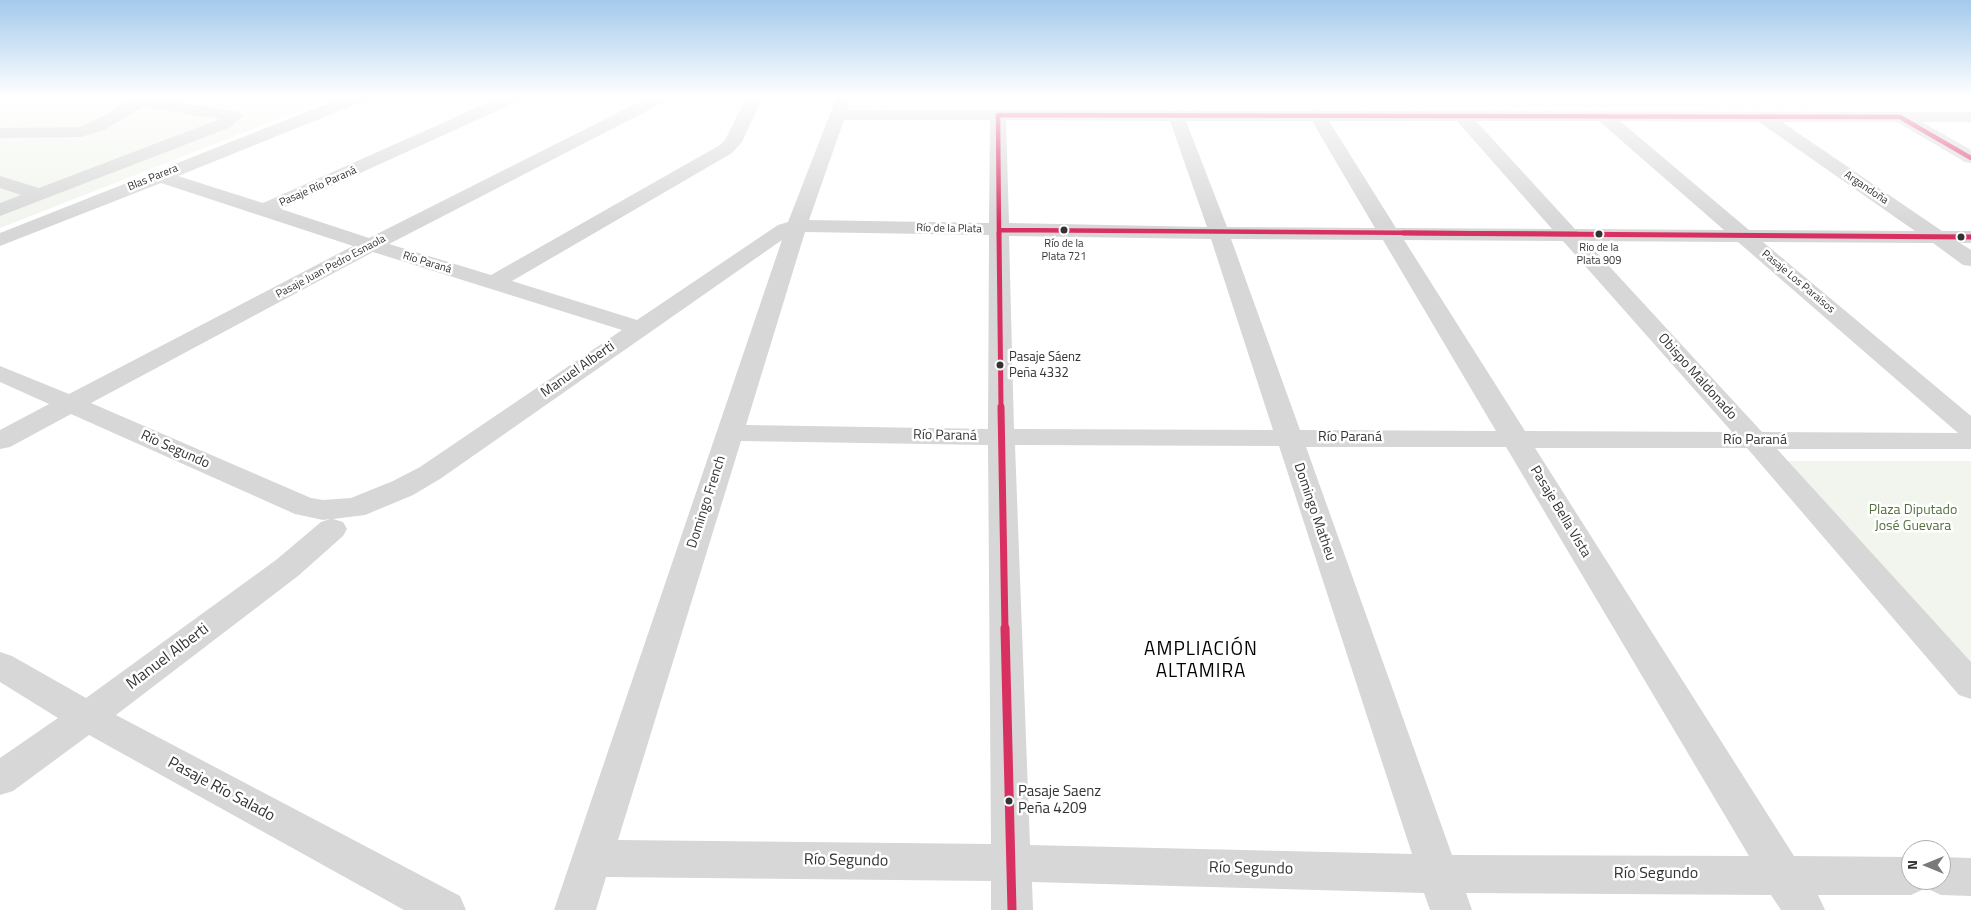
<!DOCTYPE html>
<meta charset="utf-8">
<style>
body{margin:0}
#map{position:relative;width:1971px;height:910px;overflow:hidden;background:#fff;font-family:"Titillium Web",sans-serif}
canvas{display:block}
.north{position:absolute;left:1901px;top:840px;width:50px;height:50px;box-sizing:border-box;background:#fff;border:1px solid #adadad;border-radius:50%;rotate:270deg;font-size:14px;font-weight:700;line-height:20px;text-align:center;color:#333}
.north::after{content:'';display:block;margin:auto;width:18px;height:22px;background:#7a7a7a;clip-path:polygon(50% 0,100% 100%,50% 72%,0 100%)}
</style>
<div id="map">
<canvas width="1971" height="910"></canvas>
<div class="north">N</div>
</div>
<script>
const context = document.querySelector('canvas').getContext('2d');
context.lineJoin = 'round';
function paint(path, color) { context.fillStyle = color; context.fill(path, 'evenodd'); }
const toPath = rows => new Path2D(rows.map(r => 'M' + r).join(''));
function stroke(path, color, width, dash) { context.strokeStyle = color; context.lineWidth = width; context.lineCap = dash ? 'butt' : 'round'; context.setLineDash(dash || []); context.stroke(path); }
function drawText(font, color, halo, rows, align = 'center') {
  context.font = font + ' "Titillium Web",sans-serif'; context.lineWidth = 5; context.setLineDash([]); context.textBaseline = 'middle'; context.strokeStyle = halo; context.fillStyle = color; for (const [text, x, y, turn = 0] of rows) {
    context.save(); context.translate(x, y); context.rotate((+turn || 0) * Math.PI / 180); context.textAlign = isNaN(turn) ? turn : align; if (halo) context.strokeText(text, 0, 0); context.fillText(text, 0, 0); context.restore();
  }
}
paint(toPath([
 [0,96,337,96,0,228],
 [1355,96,1699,96,1713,107,1362,106],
 [1780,461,1971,461,1971,672]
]), '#f1f5ed');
paint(toPath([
 [138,96,158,96,156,99,234,111,240,112,242,116,231,127,0,216,0,203,21,195,0,188,0,176,39,188,220,119,143,107,104,130,81,137,0,138,0,128,79,127,92,122,138,96],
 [347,96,371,96,369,99,178,176,263,203,503,96,525,96,523,99,281,209,369,238,651,96,672,96,670,99,389,244,491,275,720,145,725,140,747,96,763,96,742,142,732,153,512,281,637,320,778,225,788,222,837,96,851,96,848,110,1310,111,1316,109,1322,111,1971,112,1971,122,1922,122,1971,150,1971,163,1965,162,1897,122,1782,122,1942,231,1971,231,1971,243,1960,243,1971,250,1971,266,1963,265,1933,243,1763,242,1971,416,1971,449,1777,449,1971,662,1971,699,1959,695,1747,448,1535,448,1794,856,1911,857,1911,880,1941,880,1941,857,1971,858,1971,896,1941,895,1926,888,1911,895,1818,895,1825,910,1781,910,1771,895,1466,893,1472,910,1430,910,1424,893,1032,882,1033,910,991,910,991,881,606,877,596,910,554,910,782,240,440,479,413,495,365,515,333,519,343,522,347,529,343,536,298,576,116,715,460,896,466,910,404,910,89,735,13,791,0,795,0,758,58,718,0,682,0,652,12,656,86,698,276,560,321,522,330,519,323,520,295,514,71,414,10,447,0,449,0,430,49,404,0,382,0,366,69,394,353,246,161,183,0,246,0,233,347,96],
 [844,120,990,120,989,223,809,220,844,120],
 [1006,120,1170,121,1207,227,1009,223,1006,120],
 [1186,121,1312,121,1375,228,1227,227,1186,121],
 [1329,121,1457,121,1552,229,1396,228,1329,121],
 [1476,121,1599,121,1724,230,1575,229,1476,121],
 [1620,121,1759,122,1915,231,1749,230,1620,121],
 [805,232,989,235,988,429,746,425,805,232],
 [1009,236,1211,239,1273,430,1014,429,1009,236],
 [1231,239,1383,240,1496,431,1300,430,1231,239],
 [1404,240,1563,241,1732,432,1525,431,1404,240],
 [1586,241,1738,242,1958,433,1762,432,1586,241],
 [373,252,622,330,420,467,393,481,351,498,323,500,311,498,91,403,373,252],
 [741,441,988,445,991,844,618,840,741,441],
 [1015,445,1279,446,1412,854,1030,845,1015,445],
 [1306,447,1506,447,1749,856,1452,855,1306,447]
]), '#d7d7d7');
stroke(toPath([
 [999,230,1577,234],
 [999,234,998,115,1900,117,1971,158]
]), '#d93062', 4.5);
stroke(toPath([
 [999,233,1001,408],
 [1403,233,1971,237]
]), '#d93062', 5);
stroke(toPath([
 [1001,407,1005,630]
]), '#d93062', 7);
stroke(toPath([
 [1005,628,1012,910]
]), '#d93062', 9);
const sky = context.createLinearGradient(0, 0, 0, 224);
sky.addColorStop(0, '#a3caec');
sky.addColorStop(0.43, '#fff');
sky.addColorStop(1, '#ffffff00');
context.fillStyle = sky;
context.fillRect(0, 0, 1971, 224);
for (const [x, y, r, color] of [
 [1064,230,4.5,"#333"],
 [1599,234,4.5,"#333"],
 [1961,237,4.5,"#333"],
 [1000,365,4.5,"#333"],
 [1009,801,4.5,"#333"]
]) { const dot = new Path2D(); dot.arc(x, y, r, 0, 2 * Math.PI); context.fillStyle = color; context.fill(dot); stroke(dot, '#fff', 2); }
drawText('11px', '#333', '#fff', [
 ["Blas Parera",153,178,-22],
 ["Pasaje Río Paraná",318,187,-24],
 ["Argandoña",1866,188,34],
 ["Río de la Plata",949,229,1],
 ["Río Paraná",427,263,17],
 ["Pasaje Juan Pedro Esnaola",331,267,-28],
 ["Pasaje Los Paraisos",1798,282,40]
]);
drawText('11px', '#333', '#fff', [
 ["Río de la",1064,244],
 ["Plata 721",1064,257],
 ["Rio de la",1599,248],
 ["Plata 909",1599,261]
]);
drawText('13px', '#333', '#fff', [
 ["Pasaje Sáenz",1009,358],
 ["Peña 4332",1009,374]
], 'left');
drawText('14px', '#333', '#fff', [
 ["Manuel Alberti",578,370,-35],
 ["Obispo Maldonado",1697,377,48],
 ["Río Paraná",945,436,1],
 ["Río Paraná",1350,438],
 ["Río Paraná",1755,441],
 ["Río Segundo",175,450,24],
 ["Domingo French",707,502,-72],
 ["Domingo Matheu",1314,512,71],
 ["Pasaje Bella Vista",1560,512,59]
]);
drawText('14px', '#56703f', '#fff', [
 ["Plaza Diputado",1913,511],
 ["José Guevara",1913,527]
]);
drawText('15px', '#333', '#fff', [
 ["Pasaje Saenz",1018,792],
 ["Peña 4209",1018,809]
], 'left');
drawText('16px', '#333', '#fff', [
 ["Manuel Alberti",168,657,-37],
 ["Pasaje Río Salado",221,790,28],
 ["Río Segundo",846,861,1],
 ["Río Segundo",1251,869,1],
 ["Río Segundo",1656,874]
]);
context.letterSpacing = '1px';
drawText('19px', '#000', '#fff', [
 ["AMPLIACIÓN",1201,650],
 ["ALTAMIRA",1201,672]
]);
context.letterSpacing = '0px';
</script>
